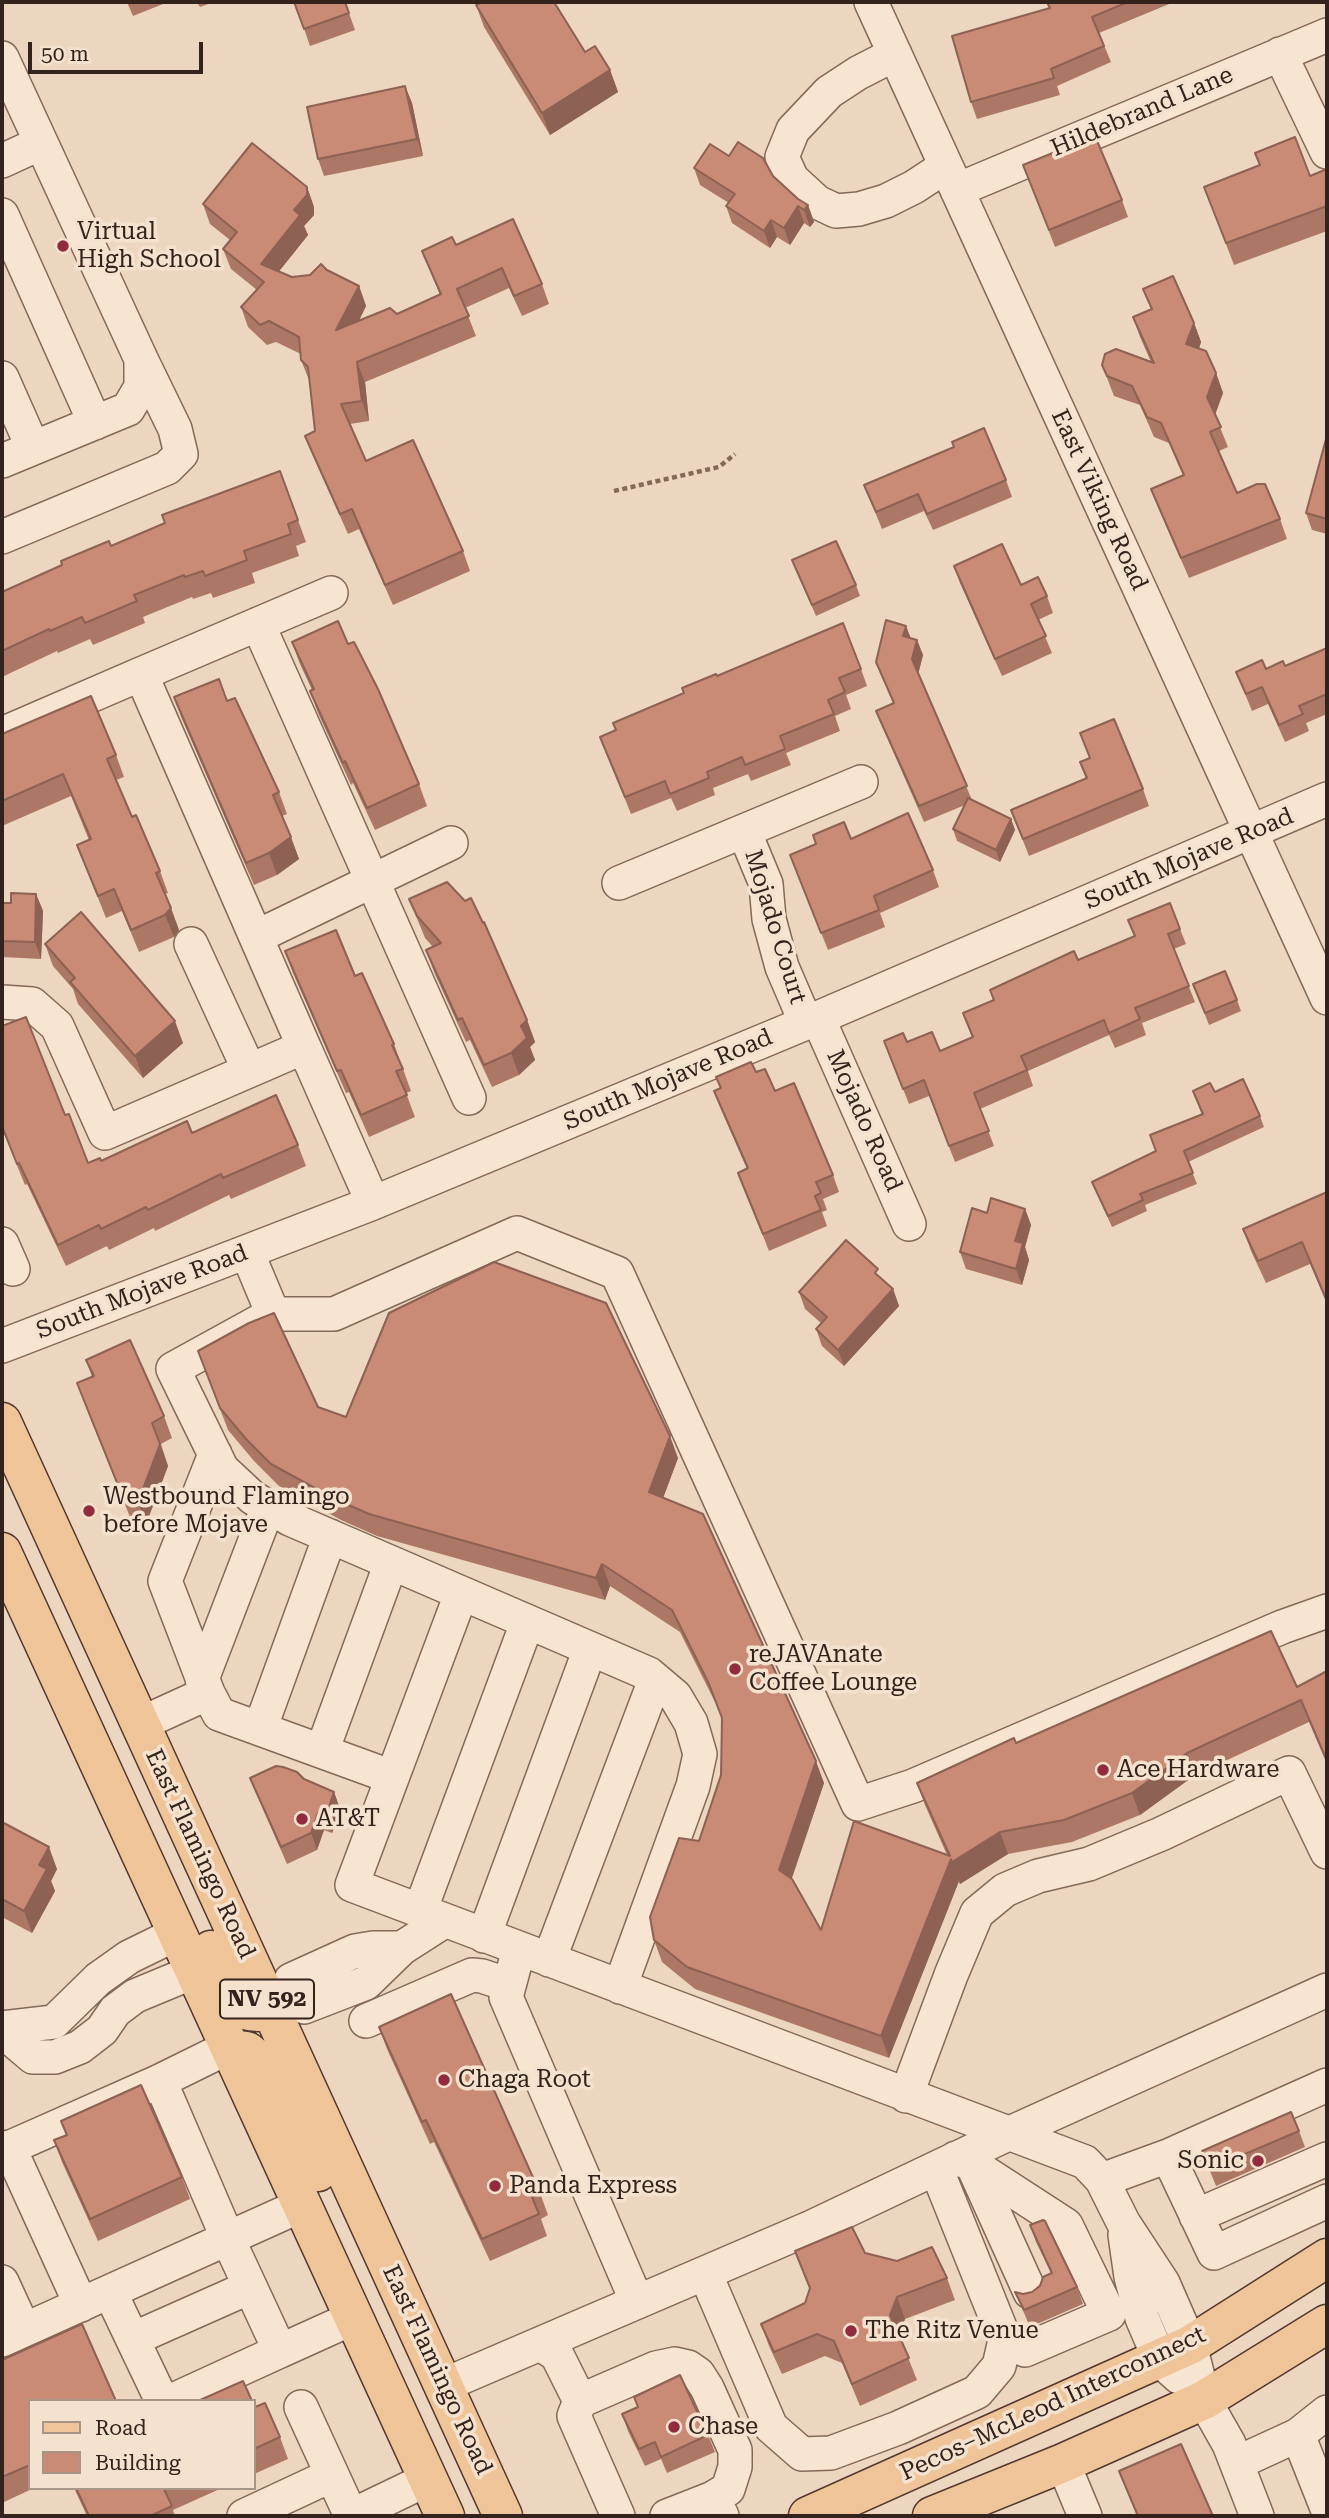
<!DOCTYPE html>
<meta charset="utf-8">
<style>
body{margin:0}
#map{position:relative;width:1329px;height:2518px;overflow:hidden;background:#ecd6bf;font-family:"Roboto Serif",serif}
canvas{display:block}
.frame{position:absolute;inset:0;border:4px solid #34231c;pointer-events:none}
.legend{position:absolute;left:28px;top:2399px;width:228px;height:91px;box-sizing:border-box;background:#f4e2cf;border:2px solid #a79687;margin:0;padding:9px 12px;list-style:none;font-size:21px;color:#34231c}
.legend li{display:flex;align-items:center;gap:14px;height:35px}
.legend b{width:35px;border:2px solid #a79687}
.scale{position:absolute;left:28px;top:42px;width:175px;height:32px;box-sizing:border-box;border:4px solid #34231c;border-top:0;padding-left:9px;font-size:21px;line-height:24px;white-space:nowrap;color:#34231c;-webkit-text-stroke:5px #f4e2cf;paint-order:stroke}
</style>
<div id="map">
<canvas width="1329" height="2518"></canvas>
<div class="frame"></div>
<ul class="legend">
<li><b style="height:9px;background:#efc498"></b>Road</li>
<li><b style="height:19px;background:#c98a76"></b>Building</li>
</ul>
<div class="scale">50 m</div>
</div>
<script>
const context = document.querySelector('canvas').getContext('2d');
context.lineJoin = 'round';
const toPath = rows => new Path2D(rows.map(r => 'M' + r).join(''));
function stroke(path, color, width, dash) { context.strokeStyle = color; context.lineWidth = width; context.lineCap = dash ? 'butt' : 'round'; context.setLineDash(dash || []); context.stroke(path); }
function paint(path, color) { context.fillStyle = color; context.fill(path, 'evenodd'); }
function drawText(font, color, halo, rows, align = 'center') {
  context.font = font + ' "Roboto Serif",serif'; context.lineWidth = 7; context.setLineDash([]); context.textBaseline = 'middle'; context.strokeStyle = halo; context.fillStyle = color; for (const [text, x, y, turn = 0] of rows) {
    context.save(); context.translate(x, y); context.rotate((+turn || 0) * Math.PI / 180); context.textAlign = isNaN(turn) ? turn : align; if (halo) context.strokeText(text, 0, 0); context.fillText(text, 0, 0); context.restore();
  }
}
const minor = toPath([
 [871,2,1327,998],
 [895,54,858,73,829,92,793,130,782,157,792,179,817,202,836,211,859,209,886,201,914,187,946,166],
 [1280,54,1327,152],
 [2,58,141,359,141,387,128,409,2,461],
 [2,161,41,143],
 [957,190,1327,35],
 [2,215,95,423],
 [2,378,33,448],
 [2,537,167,468,181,454,175,429,141,359],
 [258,624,469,1098],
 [2,734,141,674],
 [744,831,766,884,769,919,782,967,806,1023],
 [619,883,861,782],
 [256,937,451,843],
 [191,944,249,1070],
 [2,1002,32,1004,57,1026,105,1133,304,1047,141,674,331,593],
 [818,1018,909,1224],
 [304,1047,373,1203],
 [2,1244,13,1269],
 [247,1252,273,1314],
 [2,1346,373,1203,806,1023,1327,799],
 [215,1454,165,1581,208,1693,219,1714,392,1777],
 [461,1594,352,1885,1085,2162,1102,2180,1123,2222,1163,2283,1190,2345,1204,2400,1229,2444,1257,2516],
 [202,1679,268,1507],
 [140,1724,208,1693],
 [260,1729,330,1536],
 [322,1751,391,1563],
 [420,1911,527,1623],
 [484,1936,590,1649],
 [519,1949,506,1997,637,2302],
 [549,1960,655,1680],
 [620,1987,693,1786,700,1754,691,1723,675,1696,649,1674,290,1519,253,1498,222,1469,173,1369,273,1314,334,1314,517,1233,617,1273,858,1804,913,1786,1282,1627,1327,1611],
 [288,2000,291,1980,355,1951,373,1948,402,1948],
 [271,2007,288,2000,304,2007,366,1983,402,1948,444,1921],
 [366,2021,472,1975,482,1976,509,1985],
 [2,2028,54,2022,98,1979,129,1957,176,1934],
 [2,2031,33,2057,55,2057,80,2047,102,2030,115,2011,135,1996,193,1972],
 [160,2081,228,2239,280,2351,171,2401],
 [1327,2085,1168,2156,1214,2253,1327,2201],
 [906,2096,951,1975,977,1913,1005,1890,1038,1876,1089,1864,1161,1834,1289,1773,1327,1852],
 [9,2147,81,2305],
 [2,2151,160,2081,229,2047],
 [956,2158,972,2164,1066,2225,1109,2314,1025,2350],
 [972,2164,1030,2292],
 [1102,2180,1168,2156],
 [1196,2216,1327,2159],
 [1125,2235,1131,2277,1142,2318,1160,2360,1179,2377],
 [705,2273,771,2427,802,2454,831,2453,898,2428,977,2392,999,2366,1005,2340,936,2168],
 [2,2282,24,2330],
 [110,2292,162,2401],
 [133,2339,250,2287],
 [2,2340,302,2205],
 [540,2344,557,2355,580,2401,574,2416,618,2516],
 [280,2351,353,2318],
 [444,2385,812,2227,1010,2133,1327,1990],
 [580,2401,656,2368,675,2364,688,2367,698,2374,707,2388,735,2450,735,2467,728,2489,713,2498],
 [301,2407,351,2516,428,2479],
 [1298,2435,1327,2508],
 [1063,2463,1085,2516],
 [1237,2463,1298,2435,1327,2412],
 [244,2516,332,2475],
 [667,2516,713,2498,722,2516]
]);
const major = toPath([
 [2,1422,503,2516],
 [2,1552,445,2516],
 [211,1950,240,2005,249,2011,259,2012,271,2007],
 [239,2050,247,2051,267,2068,318,2172],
 [808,2516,1190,2345,1327,2258],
 [932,2516,1063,2463,1204,2400,1327,2324]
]);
stroke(minor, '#846858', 36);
stroke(major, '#51372d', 41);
stroke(toPath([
 [614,491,719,467,735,454]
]), '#846858', 4.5, [5, 3.5]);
stroke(minor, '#f7e5d2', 33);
stroke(major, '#efc498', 38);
paint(toPath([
 [127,2,168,2,133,16],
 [197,2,214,2,200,7],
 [295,2,345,2,355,30,310,46],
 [1046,2,1174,2,1099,33,1111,62,1057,86,1060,95,977,119,971,102,1049,8],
 [476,5,585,52,610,70,618,92,550,135,484,27],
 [405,86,412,103,423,156,324,176,318,159],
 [729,156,773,176,798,199,808,205,814,222,810,227,804,223,790,245,777,237,770,248,732,223,726,206,729,203,700,185,694,168],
 [1023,165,1122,200,1128,217,1055,247],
 [1327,169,1327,231,1234,265,1204,187,1310,176],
 [307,187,314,207,314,215,304,226,308,235,279,271,292,277,310,275,327,270,359,286,366,306,359,321,397,314,440,295,422,251,456,245,542,284,549,304,522,316,509,288,465,308,476,336,365,382,369,421,350,424,366,461,463,551,470,571,393,605,359,529,348,534,313,456,305,436,315,431,309,380,301,360,301,354,276,342,267,345,248,327,241,307,257,290,231,269,223,249,230,240,210,224,203,204],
 [1143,289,1194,323,1201,342,1199,349,1216,373,1223,393,1215,415,1228,447,1219,451,1237,493,1280,519,1287,539,1189,578,1159,509,1151,489,1183,475,1169,443,1154,437,1140,405,1114,396,1102,365,1151,362,1140,337,1133,317,1151,309],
 [1327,439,1327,534,1312,530,1306,513],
 [280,471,306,542,296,546,299,556,252,573,255,583,213,598,211,593,193,599,192,597,143,617,145,623,93,645,90,639,58,653,57,651,2,677,2,592,165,523],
 [1006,480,1012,497,933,530,924,511,882,529,864,485],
 [792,560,856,585,860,596,816,616],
 [954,566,1021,585,1047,596,1053,613,1038,620,1052,653,1002,676,960,583],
 [906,626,910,638,917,640,923,655,918,673,972,800,1011,819,1015,830,1000,862,957,841,953,829,965,805,924,822,882,726,876,711,893,703,876,662],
 [292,642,348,644,419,784,427,806,375,830,353,783,351,785,318,713,310,691,312,690,300,664],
 [1327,648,1327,714,1306,723,1309,731,1285,742,1268,704,1252,711,1236,672,1285,666],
 [861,669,867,686,846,695,851,709,835,716,840,731,786,753,791,765,751,781,748,774,713,788,715,795,677,811,671,798,631,814,600,737,615,730,717,676],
 [174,697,227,701,279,792,287,814,282,816,299,859,277,875,254,885,182,719],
 [1080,733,1143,789,1149,806,1029,856,1011,810,1086,779,1080,762,1090,758],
 [2,734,116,755,124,777,116,780,132,817,160,871,168,893,165,894,179,930,174,937,139,952,122,911,106,918,77,845,89,840,71,796,2,826],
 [851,839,933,870,939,887,880,913,885,927,828,950,790,855],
 [36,894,43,911,41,959,2,957,2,903,11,903],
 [409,899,527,1020,535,1042,530,1047,535,1060,519,1075,492,1087,470,1040,466,1042,434,972,426,950,433,947,425,938],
 [1128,920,1180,929,1186,944,1174,949,1195,1002,1142,1023,1146,1035,1115,1048,1109,1035,1028,1071,1033,1086,980,1109,994,1146,955,1162,929,1096,909,1104,884,1041,907,1042,940,1051,972,1037,963,1013,993,1000,990,990,1078,960,1134,936],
 [45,944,183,1043,143,1078,78,1004,73,989,53,966],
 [285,951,355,976,394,1044,411,1091,406,1093,415,1117,369,1137,349,1092,346,1093,293,973],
 [1193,984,1237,1000,1241,1011,1209,1025],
 [2,1026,65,1115,88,1163,101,1161,192,1133,298,1145,306,1166,231,1199,229,1195,155,1231,154,1228,109,1250,107,1246,66,1266,27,1184,25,1185,2,1129],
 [756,1072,775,1091,833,1175,839,1192,823,1199,827,1210,822,1212,827,1226,769,1251,738,1173,747,1169,720,1107,714,1091,720,1088,716,1077],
 [1193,1091,1215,1092,1260,1116,1264,1127,1188,1162,1197,1184,1145,1205,1147,1211,1112,1227,1092,1182,1156,1151,1202,1115],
 [1327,1192,1327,1304,1310,1264,1266,1283,1251,1251,1243,1229],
 [1025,1209,1031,1225,1025,1247,1029,1260,1022,1285,966,1269,960,1252,987,1213],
 [881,1279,893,1289,899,1306,844,1366,822,1346,816,1329,821,1323,805,1309,799,1292],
 [198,1351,318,1407,346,1417,678,1458,663,1498,824,1783,792,1878,821,1930,947,1855,925,1805,917,1783,1016,1743,1297,1687,1327,1671,1327,1764,1309,1722,1195,1775,1140,1815,1072,1842,1008,1854,960,1884,959,1881,889,2058,695,1989,662,1962,654,1940,699,1841,721,1775,722,1719,717,1706,680,1632,610,1586,605,1600,377,1536,341,1520,279,1486,254,1461,228,1430],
 [86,1360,164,1416,172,1438,161,1444,168,1466,146,1524,130,1517,85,1405,77,1383,92,1377],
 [250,1778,304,1779,334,1792,340,1809,332,1833,324,1830,317,1850,287,1864,257,1795],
 [2,1822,57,1869,51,1881,55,1891,32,1933,2,1917],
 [379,2027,540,2193,548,2215,541,2219,547,2236,490,2261,434,2142,430,2144,387,2049],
 [61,2121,182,2177,190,2199,98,2241,62,2162,54,2140,66,2135],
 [1299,2131,1305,2147,1216,2186,1202,2151],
 [1030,2225,1077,2287,1083,2304,1030,2327,1015,2292,1023,2294,1032,2292,1051,2273,1036,2242],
 [795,2251,865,2253,947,2278,955,2300,905,2319,899,2335,917,2380,860,2406,842,2363,825,2356,782,2374,769,2346,761,2324,805,2303,810,2289],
 [2,2360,30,2401,30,2488,34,2488,2,2503],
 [634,2397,708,2435,715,2452,667,2473,661,2459,645,2466,628,2431,622,2414,638,2407],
 [254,2405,280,2437,288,2459,254,2474],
 [1119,2471,1213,2516,1137,2516],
 [74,2488,222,2488,173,2510,175,2516,87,2516]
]), '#ad7765');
paint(toPath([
 [610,70,618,92,550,135,542,113],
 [405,86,412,103,423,156,417,139],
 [307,187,314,207,314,215,304,226,308,235,269,284,261,264],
 [808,205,814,222,810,227,804,210],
 [798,206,804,223,790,245,784,228],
 [771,220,777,237,770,248,764,231],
 [359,286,366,306,344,350,336,330],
 [1194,323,1201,342,1193,364,1186,344],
 [357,362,365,382,369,421,362,401],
 [1216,373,1223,393,1214,417,1207,397],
 [906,626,912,641,903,636],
 [917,640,923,655,918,675,912,659],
 [1011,819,1015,830,1000,862,996,850],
 [291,837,299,859,277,875,269,853],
 [36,894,43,911,41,959,35,942],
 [171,908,179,930,174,937,165,915],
 [527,1020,535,1042,530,1047,535,1060,519,1075,511,1053,521,1026],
 [175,1021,183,1043,143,1078,135,1056],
 [1025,1209,1031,1225,1025,1247,1029,1260,1022,1285,1016,1269,1015,1241],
 [893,1289,899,1306,844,1366,838,1350],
 [670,1436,678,1458,657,1514,649,1492],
 [160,1444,168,1466,146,1524,138,1502],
 [602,1564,610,1586,605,1600,596,1578],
 [1187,1753,1195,1775,1140,1815,1132,1793],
 [816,1761,824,1783,787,1892,779,1870],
 [334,1792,340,1809,332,1833,326,1816],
 [318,1813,324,1830,317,1850,311,1833],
 [1000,1832,1008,1854,960,1884,952,1862],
 [49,1847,57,1869,51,1881,55,1891,32,1933,24,1911,39,1865],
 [951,1859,959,1881,889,2058,881,2036],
 [897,2297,905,2319,898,2337,890,2315]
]), '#8d6153');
const building = toPath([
 [294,2,345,2,349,13,304,29,294,2],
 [482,2,554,2,585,52,595,46,610,70,542,113,476,5,482,2],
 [1047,2,1128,2,1092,17,1104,46,1051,69,1054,78,971,102,952,36,1050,8,1047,2],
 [405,86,417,139,318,159,307,107,405,86],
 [1095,136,1122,200,1049,230,1023,165,1095,136],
 [1295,137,1310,176,1327,169,1327,206,1226,243,1204,187,1260,165,1255,153,1295,137],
 [738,142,763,158,773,176,798,199,808,205,804,210,798,206,784,228,771,220,764,231,726,206,735,194,694,168,710,144,729,156,738,142],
 [252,143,307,187,307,195,294,210,300,215,261,264,292,277,310,275,321,264,327,270,359,286,336,330,390,308,397,314,441,294,422,251,452,237,456,245,513,219,542,284,514,296,502,268,457,289,469,316,357,362,362,401,341,404,366,461,413,440,463,551,385,585,352,509,340,514,305,436,315,431,308,367,301,360,299,337,269,321,260,325,241,307,264,282,223,249,237,232,203,204,252,143],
 [1173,276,1194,323,1186,344,1206,351,1216,373,1207,397,1221,427,1210,432,1237,493,1257,484,1265,484,1280,519,1181,558,1151,489,1184,475,1161,423,1147,417,1132,386,1107,376,1102,365,1105,354,1116,349,1154,363,1133,317,1152,309,1143,289,1173,276],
 [984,428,1006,480,927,514,918,494,876,512,864,485,954,447,952,442,984,428],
 [1326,439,1327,439,1327,519,1306,513,1326,439],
 [280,471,298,520,288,524,291,534,244,551,247,560,205,576,203,571,185,577,184,575,134,595,137,601,85,623,82,617,50,631,49,629,2,651,2,592,62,565,61,561,109,541,111,546,165,523,162,515,280,471],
 [836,541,856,585,812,605,792,560,836,541],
 [1002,544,1021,585,1038,577,1047,596,1031,604,1046,636,995,659,954,566,1002,544],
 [886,620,906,626,903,636,917,640,912,659,967,786,919,806,876,711,894,703,876,662,886,620],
 [338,621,348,644,354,642,378,689,419,784,367,808,345,761,343,763,310,691,314,689,292,642,338,621],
 [843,623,861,669,839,678,845,692,828,700,834,714,780,736,785,749,745,765,742,757,707,772,709,778,670,794,665,781,625,797,600,737,616,730,613,723,684,693,682,688,716,674,717,676,843,623],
 [1327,648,1327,694,1299,706,1303,714,1279,725,1262,687,1246,694,1236,672,1262,660,1266,669,1283,661,1285,666,1327,648],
 [219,679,227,701,235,698,279,792,273,795,291,837,269,853,246,863,174,697,219,679],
 [91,696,116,755,107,759,132,817,136,815,160,871,156,873,171,908,165,915,131,930,114,889,98,896,77,845,91,839,63,774,2,801,2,734,91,696],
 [1114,719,1143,789,1023,839,1011,810,1087,778,1080,762,1090,758,1080,733,1114,719],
 [968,798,1011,819,996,850,953,829,968,798],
 [908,813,933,870,874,896,879,910,821,933,790,855,816,844,813,835,844,822,851,839,908,813],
 [447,882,465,901,471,898,483,923,484,922,527,1020,521,1026,527,1038,511,1053,484,1065,462,1018,458,1020,426,950,441,943,417,916,409,899,447,882],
 [11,893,36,894,35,942,2,941,2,903,11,903,11,893],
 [1170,903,1180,929,1168,934,1189,986,1135,1008,1140,1019,1109,1033,1104,1020,1021,1056,1027,1070,974,1093,989,1131,949,1146,924,1080,903,1089,884,1041,903,1033,907,1042,932,1032,940,1051,973,1037,963,1013,994,1000,990,990,1074,951,1078,960,1135,936,1128,920,1170,903],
 [81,912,175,1021,135,1056,70,982,75,978,45,944,81,912],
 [336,930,355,976,362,973,394,1044,392,1045,403,1069,396,1071,407,1095,361,1115,341,1070,337,1071,285,951,336,930],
 [1225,971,1237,1000,1205,1013,1193,984,1225,971],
 [26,1017,65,1115,69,1114,88,1163,100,1158,101,1161,187,1121,192,1133,276,1095,298,1145,223,1178,221,1174,148,1210,146,1207,101,1229,99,1225,58,1245,19,1163,17,1164,2,1126,2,1026,26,1017],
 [751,1062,756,1072,765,1069,775,1091,794,1083,833,1175,816,1182,821,1193,815,1196,821,1210,763,1234,738,1173,748,1168,714,1091,721,1088,716,1077,751,1062],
 [1243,1079,1260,1116,1184,1151,1193,1173,1140,1194,1143,1200,1108,1216,1092,1182,1156,1151,1150,1135,1203,1114,1193,1091,1210,1083,1215,1092,1243,1079],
 [1327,1192,1327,1301,1302,1242,1258,1261,1243,1229,1327,1192],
 [991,1198,1025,1209,1015,1241,1023,1243,1016,1269,960,1252,972,1208,987,1213,991,1198],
 [846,1240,878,1269,875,1273,893,1289,838,1350,816,1329,827,1317,799,1292,846,1240],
 [494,1262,606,1303,670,1436,649,1492,703,1514,816,1761,779,1870,792,1879,821,1930,854,1821,950,1856,917,1783,1014,1738,1016,1743,1271,1631,1297,1687,1327,1671,1327,1761,1301,1700,1187,1753,1132,1793,1064,1820,1000,1832,952,1862,951,1859,881,2036,687,1967,654,1940,650,1917,679,1838,699,1841,721,1775,722,1718,709,1684,672,1610,602,1564,596,1578,369,1514,333,1498,271,1464,246,1439,220,1408,198,1351,249,1323,274,1313,318,1407,346,1417,389,1313,494,1262],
 [130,1340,164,1416,152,1423,160,1444,138,1502,122,1495,77,1383,94,1376,86,1360,130,1340],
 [276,1766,283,1767,297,1772,304,1779,334,1792,326,1816,318,1813,311,1833,281,1847,250,1778,276,1766],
 [2,1822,49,1847,39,1865,47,1869,24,1911,2,1899,2,1822],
 [451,1994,540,2193,532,2197,539,2214,482,2239,426,2120,422,2122,379,2027,451,1994],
 [141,2085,182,2177,90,2219,54,2140,67,2135,61,2121,141,2085],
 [1291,2112,1299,2131,1210,2169,1202,2151,1291,2112],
 [1043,2220,1045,2221,1077,2287,1024,2310,1015,2292,1023,2294,1032,2292,1040,2286,1043,2277,1052,2273,1030,2225,1043,2220],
 [852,2227,865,2253,897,2261,932,2247,947,2278,897,2297,890,2315,909,2358,852,2384,834,2341,817,2334,774,2352,761,2324,805,2303,810,2288,795,2251,852,2227],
 [82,2324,116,2401,30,2401,30,2465,2,2477,2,2360,82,2324],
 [680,2375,708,2435,661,2457,655,2442,639,2449,622,2414,638,2407,634,2397,680,2375],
 [243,2381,252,2401,198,2401,243,2381],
 [265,2403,280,2437,254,2449,254,2405,255,2407,265,2403],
 [1181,2444,1213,2516,1138,2516,1119,2471,1181,2444],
 [76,2488,165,2488,164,2489,172,2506,150,2516,89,2516,76,2488]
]);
paint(building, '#c98a76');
stroke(building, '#8d6153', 2);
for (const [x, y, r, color] of [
 [63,246,7,"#912b3e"],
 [89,1511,7,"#912b3e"],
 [735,1669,7,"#912b3e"],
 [1103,1770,7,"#912b3e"],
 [302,1819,7,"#912b3e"],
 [444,2080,7,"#912b3e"],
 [1258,2161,7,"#912b3e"],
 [495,2186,7,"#912b3e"],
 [851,2331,7,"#912b3e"],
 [674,2427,7,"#912b3e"]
]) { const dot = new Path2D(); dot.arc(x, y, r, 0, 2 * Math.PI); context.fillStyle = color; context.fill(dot); stroke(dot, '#f4e2cf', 2.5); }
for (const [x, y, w] of [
 [267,1999,94]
]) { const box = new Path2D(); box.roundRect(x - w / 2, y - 19.5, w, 39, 5); context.fillStyle = '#f4e2cf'; context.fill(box); stroke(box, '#34231c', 2); }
drawText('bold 23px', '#34231c', null, [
 ["NV 592",267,1999]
]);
drawText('24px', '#34231c', '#f4e2cf', [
 ["Hildebrand Lane",1142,112,-23],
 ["East Viking Road",1099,500,65],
 ["South Mojave Road",1189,859,-23],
 ["Mojado Court",775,927,73],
 ["South Mojave Road",668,1080,-23],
 ["Mojado Road",864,1121,66],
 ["South Mojave Road",142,1292,-21],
 ["East Flamingo Road",200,1854,65],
 ["East Flamingo Road",437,2370,65],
 ["Pecos–McLeod Interconnect",1053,2404,-25]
]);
drawText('24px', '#34231c', '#f4e2cf', [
 ["Virtual",77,232],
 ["High School",77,260],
 ["Westbound Flamingo",103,1497],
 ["before Mojave",103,1525],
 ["reJAVAnate",749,1655],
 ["Coffee Lounge",749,1683],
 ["Ace Hardware",1117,1770],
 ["AT&T",316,1819],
 ["Chaga Root",458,2080],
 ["Sonic",1244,2161,"right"],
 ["Panda Express",509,2186],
 ["The Ritz Venue",865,2331],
 ["Chase",688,2427]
], 'left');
</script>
